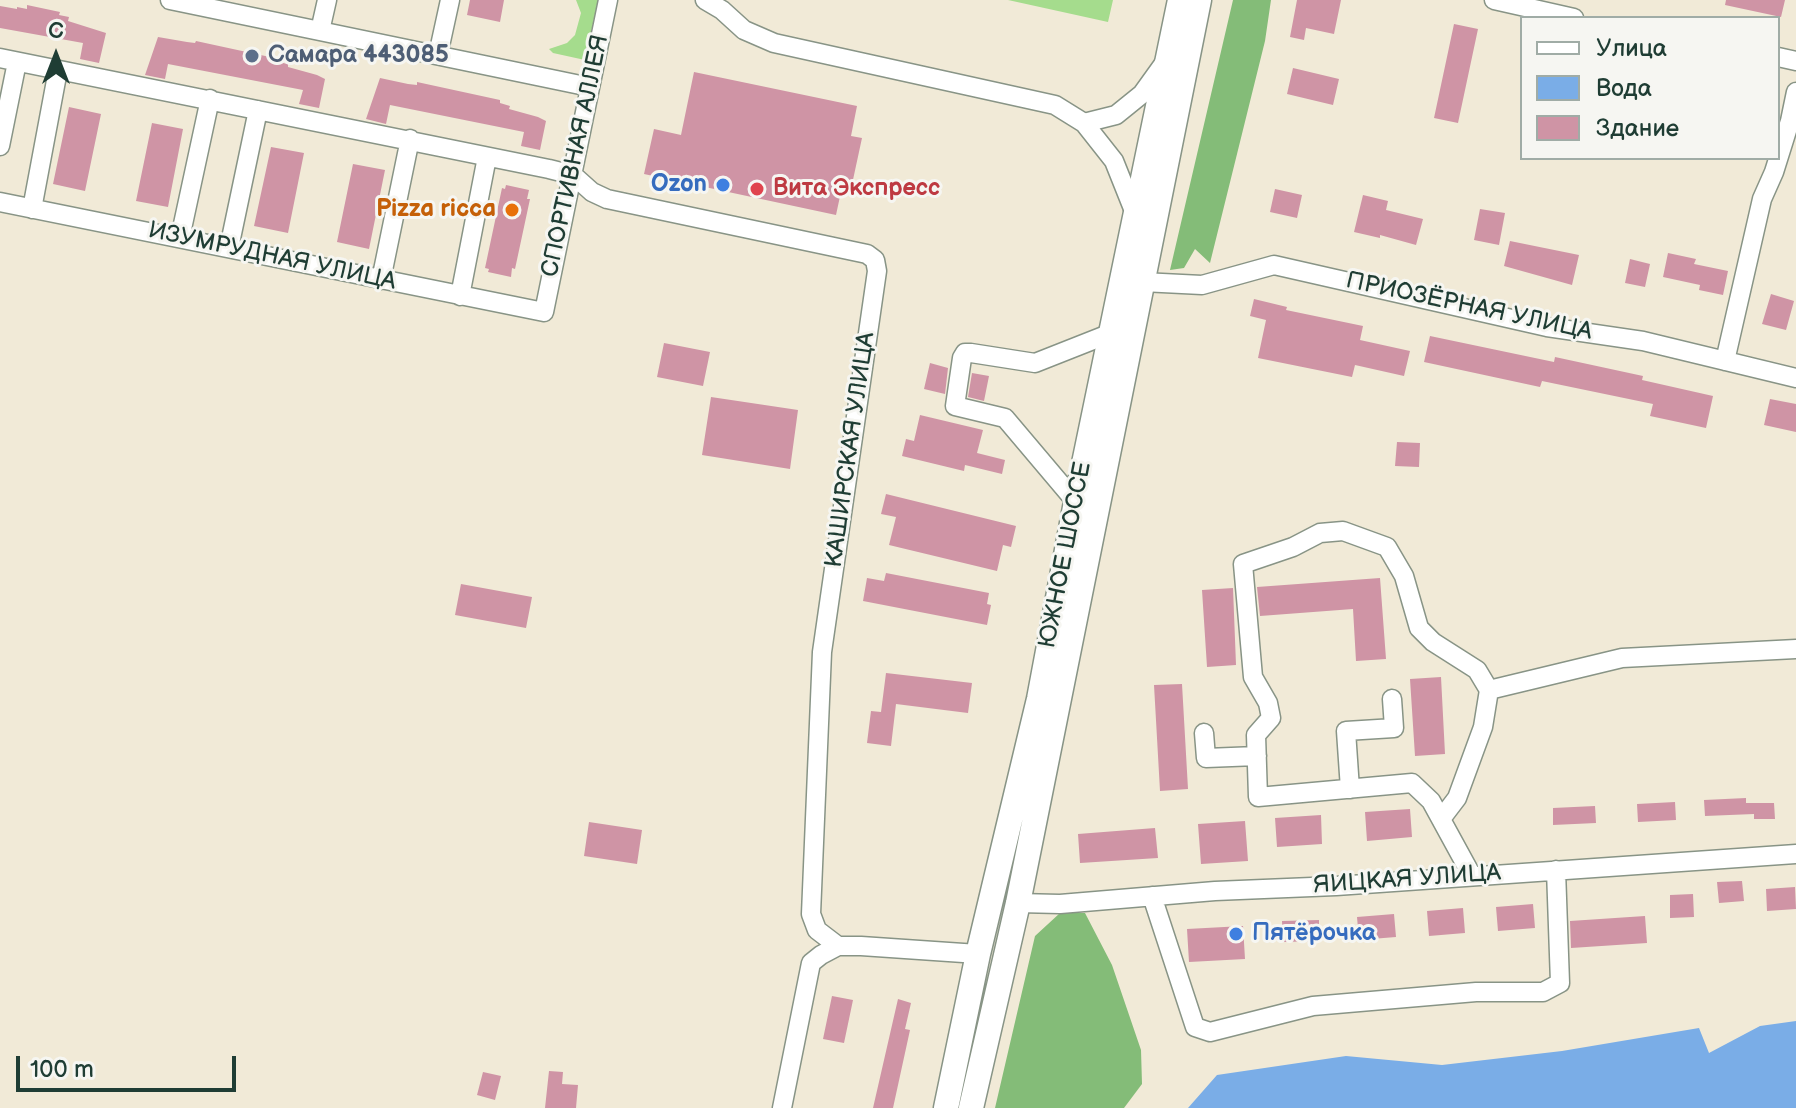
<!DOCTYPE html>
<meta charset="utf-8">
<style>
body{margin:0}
#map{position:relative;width:1796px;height:1108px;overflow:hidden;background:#f1ead7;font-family:"Balsamiq Sans",sans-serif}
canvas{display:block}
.legend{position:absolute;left:1520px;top:16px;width:260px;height:144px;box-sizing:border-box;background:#f6f6f2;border:2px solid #a0aca6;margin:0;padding:10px 14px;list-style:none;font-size:24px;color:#1f3d34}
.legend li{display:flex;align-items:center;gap:16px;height:40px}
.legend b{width:40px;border:2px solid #a0aca6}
.north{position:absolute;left:16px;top:16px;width:80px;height:80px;-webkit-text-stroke:6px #f6f6f2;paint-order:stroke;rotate:0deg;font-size:22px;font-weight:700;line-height:32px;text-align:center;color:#1f3d34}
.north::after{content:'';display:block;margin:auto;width:28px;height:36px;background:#1f3d34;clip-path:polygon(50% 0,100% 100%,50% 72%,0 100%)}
.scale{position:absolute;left:16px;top:1056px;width:220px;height:36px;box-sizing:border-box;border:4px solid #1f3d34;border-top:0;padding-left:10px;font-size:24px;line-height:28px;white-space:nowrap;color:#1f3d34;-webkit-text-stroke:6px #f6f6f2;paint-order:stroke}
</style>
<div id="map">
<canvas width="1796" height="1108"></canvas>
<ul class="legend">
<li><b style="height:10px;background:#fff"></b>Улица</li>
<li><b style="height:22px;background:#7aade7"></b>Вода</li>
<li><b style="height:22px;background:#cf94a5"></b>Здание</li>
</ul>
<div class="north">С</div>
<div class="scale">100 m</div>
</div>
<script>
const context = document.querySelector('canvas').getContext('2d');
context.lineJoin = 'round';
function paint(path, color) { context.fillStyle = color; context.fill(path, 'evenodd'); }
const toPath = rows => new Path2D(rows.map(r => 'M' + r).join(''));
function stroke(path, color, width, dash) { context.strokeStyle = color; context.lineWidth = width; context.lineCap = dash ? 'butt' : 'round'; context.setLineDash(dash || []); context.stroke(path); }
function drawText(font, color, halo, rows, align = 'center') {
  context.font = font + ' "Balsamiq Sans",sans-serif'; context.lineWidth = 6; context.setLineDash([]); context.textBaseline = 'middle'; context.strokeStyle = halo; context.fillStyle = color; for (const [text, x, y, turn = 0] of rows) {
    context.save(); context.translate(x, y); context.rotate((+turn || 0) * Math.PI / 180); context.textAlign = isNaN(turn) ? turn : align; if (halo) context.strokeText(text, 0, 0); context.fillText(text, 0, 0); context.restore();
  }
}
paint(toPath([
 [576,0,598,0,585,60,553,53,549,49,567,43,575,35,581,13],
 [1008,0,1113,0,1108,22]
]), '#a5dc8d');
paint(toPath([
 [1233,0,1271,0,1265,41,1210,263,1195,249,1184,268,1170,270],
 [1060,913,1085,913,1112,965,1141,1050,1142,1084,1124,1108,995,1108,1035,936]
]), '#84bc78');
paint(toPath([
 [1796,1021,1796,1108,1188,1108,1217,1075,1346,1056,1442,1065,1562,1051,1699,1028,1709,1053,1760,1026]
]), '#7aade7');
paint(toPath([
 [470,0,504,0,500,22,467,15],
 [1297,0,1341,0,1334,34,1306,28,1304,40,1290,37],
 [1726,0,1785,0,1781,17,1725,5],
 [27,5,60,12,59,15,69,17,68,21,106,33,99,63,80,59,83,43,0,28,0,6,17,9,17,7,27,9],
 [1454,24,1478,29,1458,123,1434,118],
 [158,37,187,42,195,43,196,41,279,59,278,62,288,64,288,67,317,75,325,79,319,108,299,104,303,90,168,64,165,79,145,75],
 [1293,68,1339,79,1333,105,1287,94],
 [694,72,857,106,851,136,862,138,851,189,842,187,836,215,644,174,654,129,681,135],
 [380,78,408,84,417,85,417,82,500,100,500,103,510,106,509,109,538,117,546,121,540,150,521,146,524,132,390,105,386,124,366,119],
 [69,107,101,114,85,191,53,184],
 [152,123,183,129,168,207,136,201],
 [271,147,304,153,288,233,254,226],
 [353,164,385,170,369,249,337,242],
 [506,185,529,190,527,199,530,199,515,269,512,268,511,277,488,272,489,269,485,268,502,188,505,189],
 [1275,189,1302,195,1297,218,1270,212],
 [1363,195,1388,201,1386,210,1423,219,1416,245,1380,235,1380,238,1354,232],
 [1480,209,1505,213,1499,245,1474,240],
 [1510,241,1579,255,1572,285,1504,266],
 [1668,253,1696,259,1694,264,1728,271,1723,295,1699,290,1700,285,1663,277],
 [1630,259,1650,264,1645,287,1625,283],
 [1771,294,1794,301,1786,330,1762,324],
 [1254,299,1287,307,1286,310,1363,326,1360,340,1410,351,1404,376,1355,365,1352,377,1258,358,1266,320,1250,316],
 [1430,336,1554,362,1555,357,1643,376,1642,380,1713,396,1706,428,1650,416,1653,404,1542,381,1540,387,1424,362],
 [664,343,710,352,703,386,657,377],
 [930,363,948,368,945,394,924,389],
 [972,373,989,376,984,401,968,397],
 [711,397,798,410,790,469,702,455],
 [1770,399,1796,404,1796,432,1764,425],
 [920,415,983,430,977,453,1005,460,1002,474,965,465,964,471,902,456,906,439,914,441],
 [1397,442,1420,443,1419,467,1395,466],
 [886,494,1016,526,1011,547,1003,545,997,571,889,545,896,517,881,514],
 [886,573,989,593,987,604,991,605,987,625,863,601,867,578,884,581],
 [1380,578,1386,659,1356,661,1353,609,1260,616,1257,587],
 [461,584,532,597,526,628,455,615],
 [1233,588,1236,665,1207,667,1202,590],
 [886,673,972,683,968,713,896,704,891,746,867,743,871,711,881,712],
 [1441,677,1445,754,1415,756,1410,679],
 [1182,684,1188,789,1160,791,1154,685],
 [1746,798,1746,803,1774,803,1775,819,1754,819,1754,814,1705,816,1704,800],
 [1675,802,1676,820,1638,822,1637,804],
 [1595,806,1596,823,1553,825,1553,808],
 [1410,809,1412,837,1367,841,1365,812],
 [1321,815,1322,844,1277,847,1275,818],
 [1245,821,1248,861,1201,864,1198,824],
 [589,822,642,830,637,864,584,856],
 [1155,828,1158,858,1080,863,1078,834],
 [1742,881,1744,901,1719,903,1717,882],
 [1795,887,1796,909,1767,911,1766,889],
 [1693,894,1694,917,1670,918,1670,895],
 [1533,904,1535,928,1498,931,1496,907],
 [1463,908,1465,933,1429,936,1427,911],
 [1394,914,1396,937,1359,940,1357,917],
 [1645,916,1647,943,1571,948,1570,921],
 [1319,920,1319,941,1283,942,1282,921],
 [1243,926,1245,959,1189,962,1187,929],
 [832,996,853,1000,844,1043,823,1039],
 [898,999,911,1003,905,1029,910,1030,893,1108,873,1108],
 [549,1071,563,1072,562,1084,578,1085,576,1108,545,1108],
 [483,1072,501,1076,495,1100,477,1095]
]), '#cf94a5');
const minor = toPath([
 [170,0,590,87],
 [705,0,722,10,744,30,774,43,1055,105,1084,123,1114,161,1136,216],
 [1494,0,1574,18],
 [320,31,327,0],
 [438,55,450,0],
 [1778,57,1796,61],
 [0,58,549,169,573,175,592,192,607,199,867,254,875,260,877,271,822,652,811,914,817,930,838,946],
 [1084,123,1116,115,1142,94,1165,62],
 [0,146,17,62],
 [0,202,544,312,608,0],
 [32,209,58,70],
 [180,238,210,99],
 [229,248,258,110],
 [381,280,410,139],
 [1142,282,1202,285,1274,265,1547,327,1643,341,1796,378],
 [460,296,487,157],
 [1725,361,1762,199,1774,172,1790,121,1796,92],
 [1076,502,1005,418,955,406,962,358,965,353,971,353,1035,363,1111,333],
 [1489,690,1622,658,1796,649],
 [1204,733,1206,758,1257,756],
 [1350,789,1346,731,1394,728,1392,699],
 [1441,819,1457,798,1483,727,1489,690,1477,670,1433,642,1419,628,1404,576,1387,547,1343,531,1320,533,1293,547,1243,564,1253,677,1268,703,1271,718,1256,735,1258,797,1412,783,1431,801,1472,876],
 [1152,896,1195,1027,1210,1032,1313,1006,1476,992,1543,992,1560,983,1556,870],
 [1018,903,1060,904,1215,891,1336,886,1796,854],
 [782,1108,811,963,821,955,838,946,861,946,978,954]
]);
const major = toPath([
 [946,1108,978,954,1039,699,1076,502,1180,0],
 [971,1108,1018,903,1199,0]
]);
stroke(minor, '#889486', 21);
stroke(major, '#889486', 27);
stroke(minor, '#fff', 18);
stroke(major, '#fff', 24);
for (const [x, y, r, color] of [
 [252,56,8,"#5c6f8a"],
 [723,185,8,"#3f7fe0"],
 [757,189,8,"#e0444e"],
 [512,210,8,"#e8710a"],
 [1236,934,8,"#3f7fe0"]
]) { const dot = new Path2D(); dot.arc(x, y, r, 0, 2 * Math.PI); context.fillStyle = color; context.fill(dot); stroke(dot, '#f6f6f2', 3); }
drawText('bold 24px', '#4e5e75', '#f6f6f2', [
 ["Самара 443085",268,56]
], 'left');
drawText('24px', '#1f3d34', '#f6f6f2', [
 ["СПОРТИВНАЯ АЛЛЕЯ",576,156,-78],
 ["ИЗУМРУДНАЯ УЛИЦА",272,257,12],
 ["ПРИОЗЁРНАЯ УЛИЦА",1469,307,12],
 ["КАШИРСКАЯ УЛИЦА",851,450,-82],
 ["ЮЖНОЕ ШОССЕ",1066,555,-79],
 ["ЯИЦКАЯ УЛИЦА",1407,880,-4]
]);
drawText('bold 24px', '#366cbe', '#f6f6f2', [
 ["Ozon",707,185],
 ["Пятёрочка",1252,934,"left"]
], 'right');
drawText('bold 24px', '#be3a42', '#f6f6f2', [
 ["Вита Экспресс",773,189]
], 'left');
drawText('bold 24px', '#c56008', '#f6f6f2', [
 ["Pizza ricca",496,210]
], 'right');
</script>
